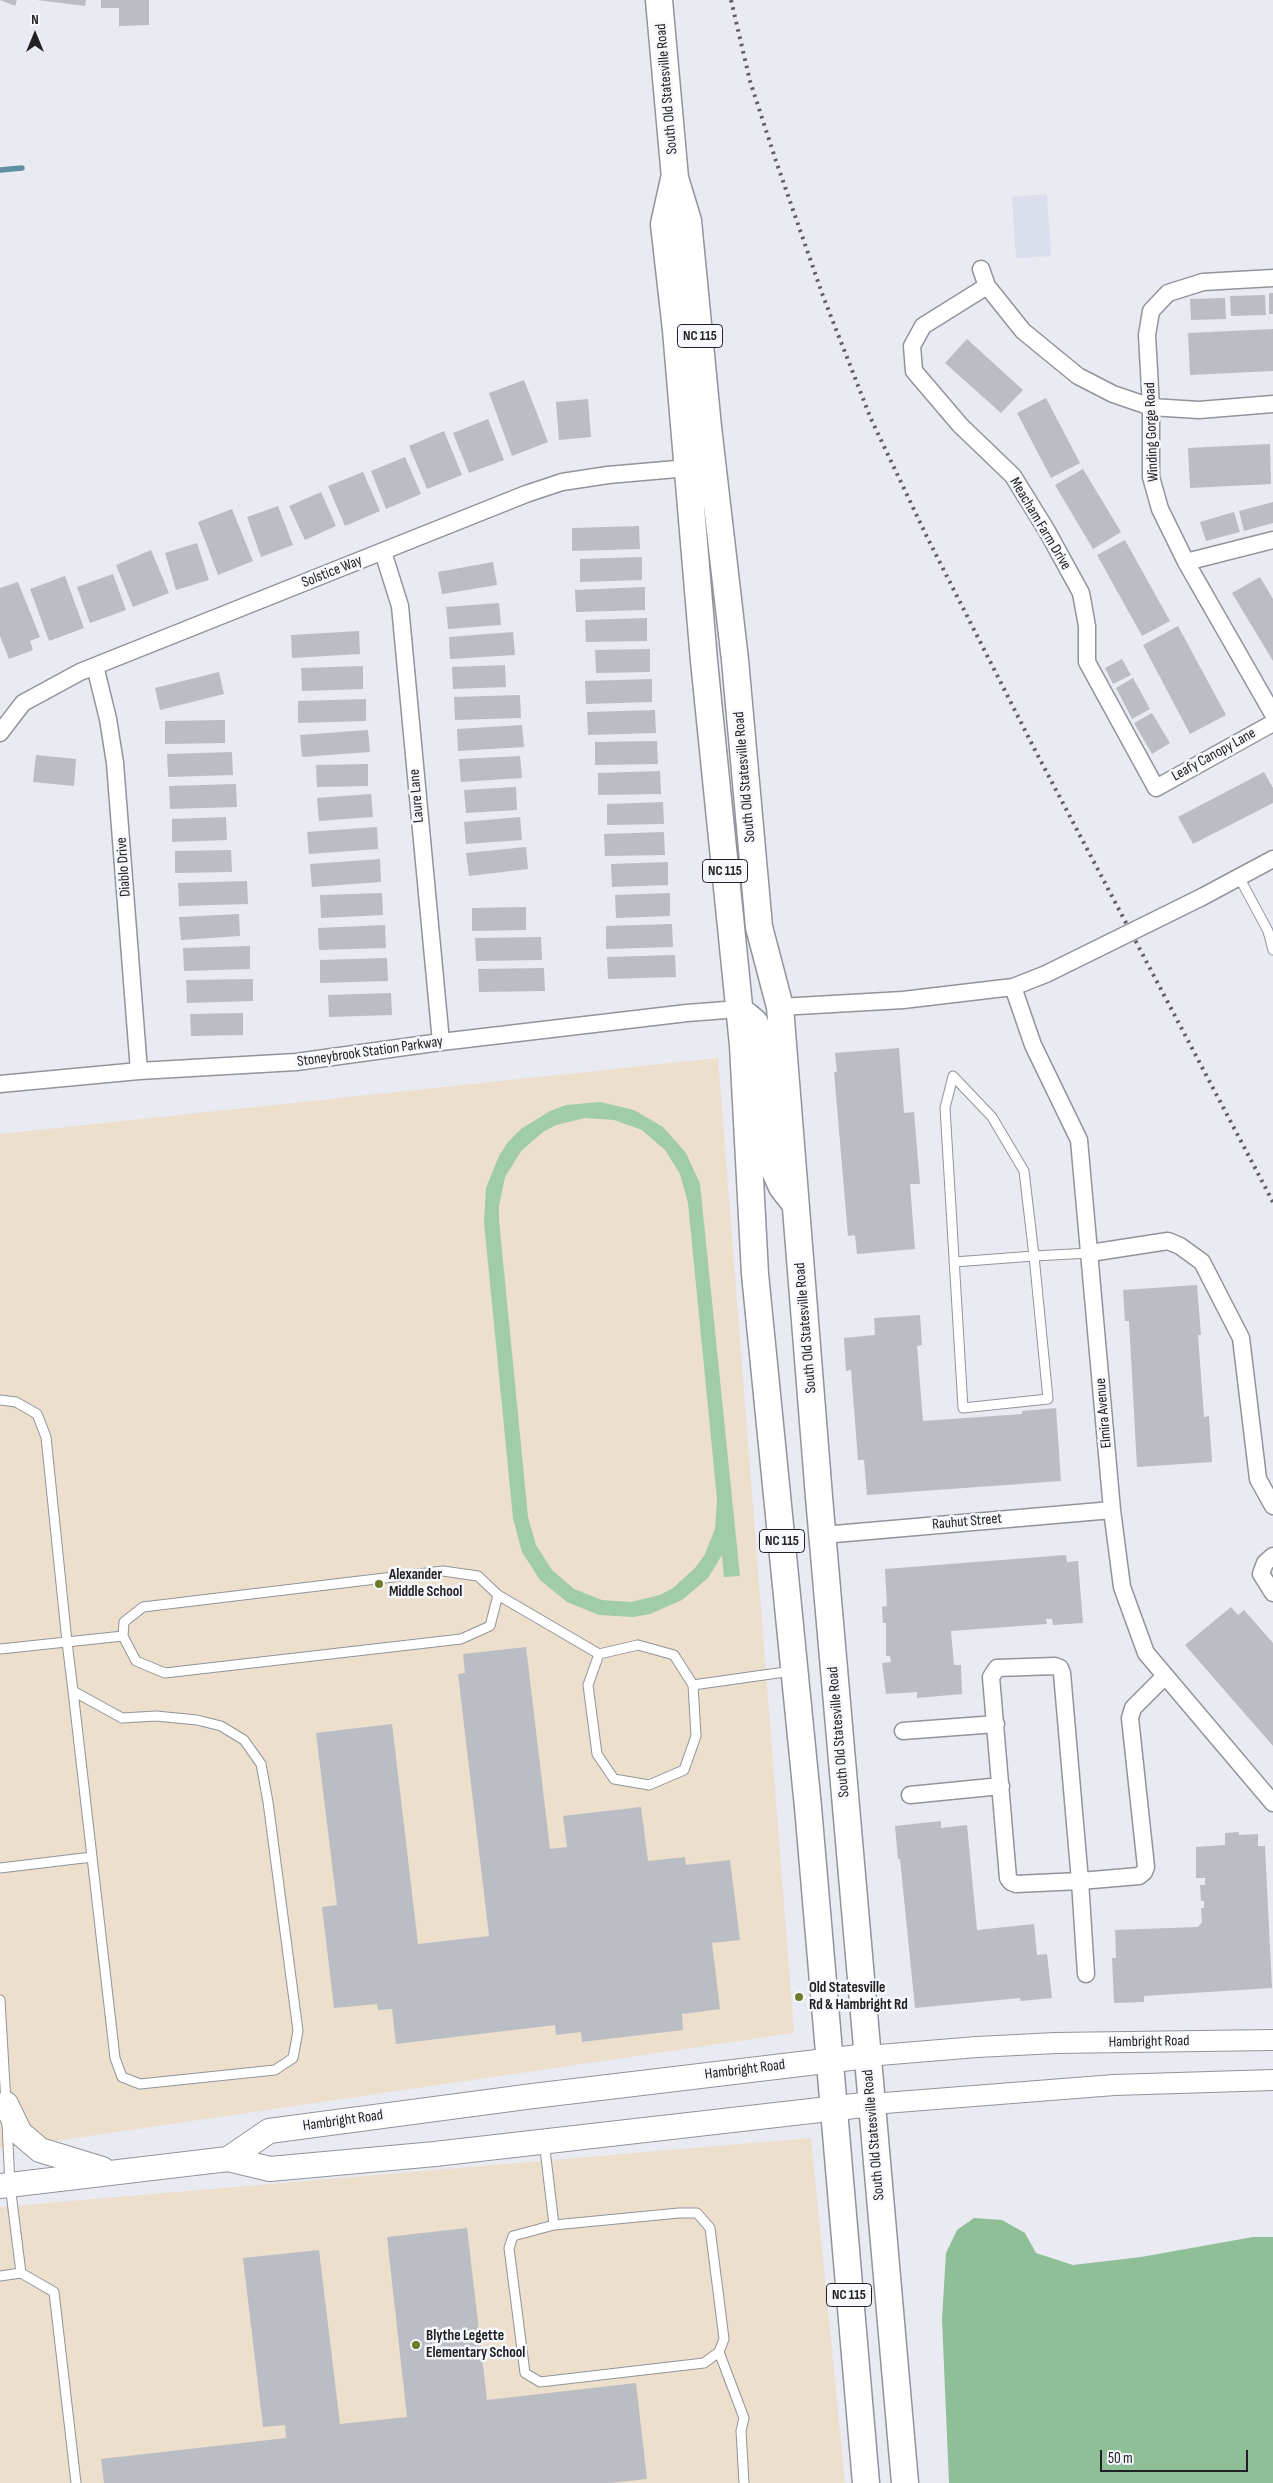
<!DOCTYPE html>
<style>
body{margin:0}
#map{position:relative;width:1273px;height:2483px;overflow:hidden;background:#e9eaf2;font-family:"Sofia Sans Condensed",sans-serif}
canvas{display:block}
.north{position:absolute;left:10px;top:10px;width:50px;height:50px;-webkit-text-stroke:4px #f6f8fe;paint-order:stroke;rotate:0deg;font-size:14px;font-weight:700;line-height:20px;text-align:center;color:#212124}
.north::after{content:'';display:block;margin:auto;width:18px;height:22px;background:#212124;clip-path:polygon(50% 0,100% 100%,50% 72%,0 100%)}
.scale{position:absolute;left:1100px;top:2450px;width:148px;height:22px;box-sizing:border-box;border:2px solid #212124;border-top:0;padding-left:6px;font-size:15px;line-height:18px;white-space:nowrap;color:#212124;-webkit-text-stroke:4px #f6f8fe;paint-order:stroke}
</style>
<div id="map">
<canvas width="1273" height="2483"></canvas>
<div class="north">N</div>
<div class="scale">50 m</div>
</div>
<script>
const context = document.querySelector('canvas').getContext('2d');
context.lineJoin = 'round';
function paint(path, color) { context.fillStyle = color; context.fill(path, 'evenodd'); }
const toPath = rows => new Path2D(rows.map(r => 'M' + r).join(''));
function stroke(path, color, width, dash) { context.strokeStyle = color; context.lineWidth = width; context.lineCap = dash ? 'butt' : 'round'; context.setLineDash(dash || []); context.stroke(path); }
function drawText(font, color, halo, rows, align = 'center') {
  context.font = font + ' "Sofia Sans Condensed",sans-serif'; context.lineWidth = 5; context.setLineDash([]); context.textBaseline = 'middle'; context.strokeStyle = halo; context.fillStyle = color; for (const [text, x, y, turn = 0] of rows) {
    context.save(); context.translate(x, y); context.rotate((+turn || 0) * Math.PI / 180); context.textAlign = isNaN(turn) ? turn : align; if (halo) context.strokeText(text, 0, 0); context.fillText(text, 0, 0); context.restore();
  }
}
paint(toPath([
 [1047,194,1051,256,1016,258,1012,197]
]), '#dadeed');
paint(toPath([
 [718,1058,794,2033,0,2149,0,1134],
 [811,2138,845,2483,0,2483,0,2207]
]), '#ecdfcb');
paint(toPath([
 [600,1102,634,1110,663,1127,686,1153,700,1184,740,1576,724,1577,722,1555,708,1578,682,1600,650,1614,633,1617,599,1615,567,1602,540,1580,522,1552,513,1518,484,1222,486,1188,499,1156,508,1142,521,1129,550,1111,566,1105],
 [585,1118,614,1120,642,1130,665,1150,680,1174,688,1203,717,1499,715,1529,704,1556,695,1568,673,1588,660,1595,631,1602,602,1600,574,1589,552,1570,536,1545,528,1517,499,1220,499,1206,505,1177,521,1151,543,1132,556,1125]
]), '#a0cca6');
paint(toPath([
 [974,2218,1002,2220,1025,2233,1036,2253,1073,2265,1141,2257,1253,2237,1273,2237,1273,2483,949,2483,942,2319,946,2253,957,2230]
]), '#8ebf96');
stroke(toPath([
 [0,170,22,168]
]), '#5f90a2', 5.5);
paint(toPath([
 [0,0,17,0,15,6],
 [37,0,86,0,85,6],
 [101,0,149,0,149,25,119,26,119,8,101,8],
 [1269,293,1273,293,1273,314,1269,314],
 [1265,295,1266,315,1231,316,1230,296],
 [1225,298,1226,319,1191,320,1190,299],
 [1273,329,1273,371,1190,375,1188,333],
 [967,339,1023,390,1001,413,945,363],
 [524,380,548,442,512,456,489,393],
 [1046,398,1080,463,1051,478,1017,413],
 [588,399,591,437,559,440,556,402],
 [488,419,504,460,469,473,453,433],
 [444,431,462,475,427,489,409,446],
 [1270,444,1271,484,1190,488,1188,448],
 [405,457,421,494,386,509,371,471],
 [1083,469,1121,532,1093,549,1055,485],
 [363,472,380,511,345,526,328,486],
 [321,492,336,526,305,540,289,506],
 [1273,502,1273,523,1244,531,1239,511],
 [278,506,293,545,261,557,247,517],
 [232,509,253,561,218,575,198,522],
 [1234,512,1240,532,1206,541,1200,522],
 [639,526,640,549,572,551,572,528],
 [1125,540,1170,621,1142,636,1097,555],
 [197,543,209,580,176,590,165,553],
 [151,550,169,593,133,607,116,565],
 [642,557,642,580,580,582,580,559],
 [493,562,497,585,442,594,438,572],
 [113,574,126,610,90,623,77,587],
 [65,576,84,628,49,641,30,589],
 [1260,577,1273,599,1273,661,1232,593],
 [18,582,40,637,30,641,33,650,9,659,0,636,0,588],
 [645,587,645,610,576,612,575,590],
 [499,603,501,625,448,629,446,607],
 [647,618,647,641,586,642,585,620],
 [1178,626,1226,715,1190,734,1143,645],
 [359,631,360,654,292,658,291,635],
 [513,632,515,655,450,659,449,637],
 [650,649,650,672,596,673,595,650],
 [1122,659,1131,675,1113,684,1105,668],
 [505,665,506,687,453,689,452,667],
 [363,666,363,689,302,691,301,668],
 [219,672,224,694,160,710,155,688],
 [1133,678,1150,709,1132,719,1116,688],
 [652,679,652,702,586,704,585,681],
 [520,695,521,718,455,720,454,697],
 [366,699,366,721,298,723,298,701],
 [655,710,656,733,588,735,587,712],
 [1152,713,1170,743,1152,754,1134,723],
 [225,720,225,743,165,744,165,721],
 [522,725,524,747,458,751,457,729],
 [368,730,370,752,302,757,300,735],
 [657,741,658,764,595,765,595,742],
 [232,752,233,775,168,777,167,754],
 [36,755,76,759,74,786,33,782],
 [520,756,522,778,461,782,459,759],
 [368,764,368,786,317,787,316,765],
 [660,771,661,794,598,795,598,773],
 [1264,772,1273,788,1273,803,1193,844,1178,817],
 [236,784,237,807,170,809,169,786],
 [516,787,517,810,466,813,464,790],
 [371,794,373,817,319,821,317,798],
 [663,802,664,824,607,825,607,804],
 [226,817,227,840,172,842,172,819],
 [520,817,522,840,466,844,464,822],
 [377,827,378,849,309,854,307,832],
 [664,832,665,855,605,856,604,834],
 [526,847,528,869,469,876,466,853],
 [231,850,232,872,175,873,175,851],
 [380,859,381,882,312,887,310,864],
 [668,862,668,885,612,887,611,864],
 [247,881,248,904,179,906,178,883],
 [382,893,383,915,321,918,320,895],
 [670,893,670,916,616,918,615,895],
 [526,907,526,930,472,931,472,908],
 [239,914,240,936,181,940,179,917],
 [672,924,673,947,606,949,606,926],
 [385,925,386,948,319,950,318,928],
 [541,937,542,960,476,961,475,938],
 [250,946,250,969,184,971,183,948],
 [675,955,676,977,608,979,607,957],
 [387,958,388,981,320,983,320,960],
 [544,968,545,991,479,992,478,969],
 [253,979,253,1001,187,1003,186,980],
 [391,993,392,1015,329,1017,328,995],
 [243,1013,243,1035,191,1036,190,1014],
 [899,1048,904,1113,914,1112,920,1184,910,1184,915,1249,857,1254,855,1235,848,1236,834,1072,837,1072,835,1053],
 [1197,1285,1201,1335,1198,1335,1204,1417,1209,1416,1212,1462,1137,1467,1129,1321,1125,1321,1123,1290],
 [920,1315,922,1345,917,1346,923,1421,1022,1414,1022,1411,1056,1408,1061,1481,867,1495,864,1460,858,1460,851,1370,846,1371,844,1338,875,1335,874,1318],
 [1066,1555,1067,1562,1078,1561,1083,1623,1053,1625,1052,1619,1046,1619,1047,1624,951,1631,954,1665,961,1665,962,1694,917,1698,917,1692,886,1694,882,1663,891,1662,890,1656,886,1656,886,1623,883,1623,882,1607,887,1606,885,1569],
 [1231,1607,1238,1615,1244,1610,1273,1643,1273,1746,1185,1645],
 [526,1647,550,1849,567,1847,563,1816,641,1807,648,1861,685,1857,686,1865,730,1860,740,1940,712,1943,720,2009,682,2014,683,2030,582,2042,581,2032,556,2035,555,2025,396,2044,392,2009,378,2010,377,2004,334,2008,322,1907,337,1905,316,1733,392,1724,418,1944,489,1936,458,1674,465,1673,463,1654],
 [941,1821,941,1828,967,1825,977,1930,1034,1924,1037,1955,1047,1954,1052,1998,1021,2001,1020,1998,915,2008,900,1859,898,1859,895,1826],
 [1239,1832,1239,1835,1258,1834,1258,1846,1265,1846,1272,1988,1144,1996,1144,2002,1114,2003,1112,1958,1116,1958,1115,1930,1198,1927,1202,1922,1201,1908,1204,1908,1204,1901,1201,1901,1200,1885,1205,1885,1205,1878,1196,1878,1196,1847,1225,1845,1225,1833],
 [467,2228,487,2400,636,2383,647,2479,610,2483,104,2483,101,2459,286,2438,285,2425,263,2427,243,2258,319,2250,340,2424,407,2417,387,2237]
]), '#bbbdc4');
const service = toPath([
 [1239,877,1268,931,1273,950],
 [954,1262,1034,1256,1048,1399,963,1408,945,1108,953,1076,992,1117,1024,1171,1034,1256,1090,1253],
 [0,1400,16,1402,37,1414,46,1437,67,1642,73,1691,92,1857,115,2058,122,2077,140,2084,275,2070,293,2058,298,2031,268,1802,261,1764,244,1740,221,1726,197,1720,156,1716,122,1718,73,1691],
 [498,1595,490,1626,461,1639,165,1673,136,1661,123,1636,124,1622,143,1607,443,1571,478,1576,498,1595,599,1654],
 [638,1645,674,1655,693,1685,696,1736,684,1770,649,1785,614,1779,597,1754,588,1685,599,1654,638,1645],
 [0,1649,123,1636],
 [693,1685,792,1671],
 [0,1868,92,1857],
 [0,2000,6,2103],
 [7,2124,10,2185,21,2273],
 [544,2141,554,2225],
 [679,2213,697,2213,710,2228,724,2339,719,2352,704,2363,540,2382,525,2373,509,2248,513,2236,554,2225,679,2213],
 [0,2276,21,2273,54,2292,76,2483],
 [719,2352,744,2418,741,2431,744,2483]
]);
const minor = toPath([
 [981,269,987,286,1023,331,1078,376,1113,394,1151,407,1199,410,1273,404],
 [1273,278,1203,282,1168,293,1151,311,1147,335,1151,407,1151,477,1160,509,1186,562,1273,714],
 [987,286,923,326,912,346,914,371,960,425,1013,476,1047,531,1081,593,1087,626,1087,662,1156,788,1273,723],
 [383,552,400,606,441,1042],
 [1186,562,1273,540],
 [95,666,108,719,115,763,139,1071],
 [0,733,23,703,80,672,526,494,562,482,608,475,688,468],
 [1202,897,1273,859],
 [1013,987,1033,1045,1079,1140,1112,1510,1122,1587,1146,1653,1273,1803],
 [780,1007,903,1000,1013,987,1046,974],
 [0,1084,139,1071,296,1062,441,1042,687,1013,739,1009],
 [1090,1253,1168,1241,1180,1246,1202,1262,1241,1338,1258,1479,1273,1506],
 [823,1535,1112,1510],
 [1273,1556,1265,1563,1261,1574,1273,1593],
 [903,1731,996,1724],
 [910,1795,1001,1786],
 [1086,1974,1080,1881,1062,1673,1060,1668,1055,1666,997,1668,991,1677,1008,1878,1011,1882,1016,1884,1080,1881,1139,1876,1144,1872,1146,1867,1130,1718,1133,1708,1165,1676]
]);
const tertiary = toPath([
 [867,2056,977,2047,1056,2043,1273,2040],
 [872,2104,1114,2085,1273,2080]
]);
const secondary = toPath([
 [6,2104,20,2133,40,2150,102,2169],
 [228,2159,269,2131,533,2096,867,2056],
 [0,2186,228,2159,270,2169,435,2154,872,2104]
]);
const primary = toPath([
 [659,0,675,178,688,221,708,427,735,660,759,927,780,1007,819,1497,905,2483],
 [674,179,664,224,676,330,704,661,743,1045,755,1274,808,1807,866,2483],
 [747,1016,755,1023,759,1036,768,1132,774,1169,782,1187,793,1201]
]);
stroke(service, '#92949b', 11);
stroke(minor, '#92949b', 19);
stroke(tertiary, '#92949b', 22);
stroke(secondary, '#92949b', 26);
stroke(primary, '#92949b', 29);
stroke(service, '#fff', 9);
stroke(minor, '#fff', 16);
stroke(tertiary, '#fff', 20);
stroke(secondary, '#fff', 24);
stroke(primary, '#fff', 26);
stroke(toPath([
 [731,0,750,81,776,161,823,296,871,419,927,537,1036,752,1273,1202]
]), '#606064', 4, [2.5, 5]);
const minorBridge = toPath([
 [1046,974,1202,897]
]);
stroke(minorBridge, '#92949b', 19, []);
stroke(minorBridge, '#fff', 16);
for (const [x, y, r, color] of [
 [379,1584,5,"#6d7a27"],
 [799,1997,5,"#6d7a27"],
 [416,2345,5,"#6d7a27"]
]) { const dot = new Path2D(); dot.arc(x, y, r, 0, 2 * Math.PI); context.fillStyle = color; context.fill(dot); stroke(dot, '#f6f8fe', 2); }
for (const [x, y, w] of [
 [700,336,45],
 [725,871,45],
 [782,1541,45],
 [849,2295,45]
]) { const box = new Path2D(); box.roundRect(x - w / 2, y - 11.5, w, 23, 4); context.fillStyle = '#f6f8fe'; context.fill(box); stroke(box, '#212124', 1); }
drawText('bold 14px', '#212124', null, [
 ["NC 115",700,336],
 ["NC 115",725,871],
 ["NC 115",782,1541],
 ["NC 115",849,2295]
]);
drawText('15px', '#212124', '#f6f8fe', [
 ["South Old Statesville Road",667,89,-95],
 ["Winding Gorge Road",1152,432,-92],
 ["Meacham Farm Drive",1040,524,59],
 ["Solstice Way",332,572,-22],
 ["Leafy Canopy Lane",1214,755,-29],
 ["South Old Statesville Road",745,777,-95],
 ["Laure Lane",417,796,-95],
 ["Diablo Drive",124,867,-94],
 ["Stoneybrook Station Parkway",370,1052,-8],
 ["South Old Statesville Road",806,1328,-95],
 ["Elmira Avenue",1104,1413,-95],
 ["Rauhut Street",967,1522,-5],
 ["South Old Statesville Road",839,1732,-95],
 ["Hambright Road",1149,2042,-1],
 ["Hambright Road",745,2070,-7],
 ["Hambright Road",343,2121,-8],
 ["South Old Statesville Road",874,2135,-95]
]);
drawText('bold 15px', '#212124', '#f6f8fe', [
 ["Alexander",389,1575],
 ["Middle School",389,1592],
 ["Old Statesville",809,1988],
 ["Rd & Hambright Rd",809,2005],
 ["Blythe Legette",426,2336],
 ["Elementary School",426,2353]
], 'left');
</script>
